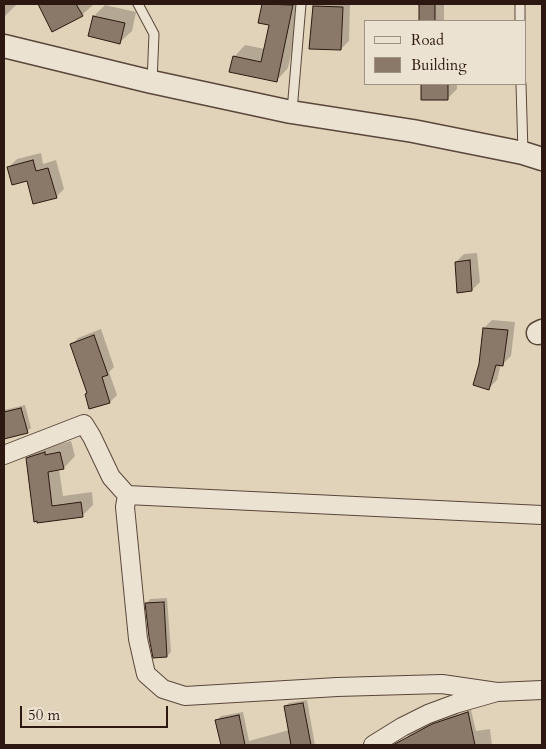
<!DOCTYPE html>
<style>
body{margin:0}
#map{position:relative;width:546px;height:749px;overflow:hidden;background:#e1d3b9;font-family:Cardo,serif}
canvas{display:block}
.frame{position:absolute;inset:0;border:5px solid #2c1810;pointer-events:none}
.legend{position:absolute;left:364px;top:20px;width:162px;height:65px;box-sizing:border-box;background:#ece2d2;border:1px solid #9f9184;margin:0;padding:6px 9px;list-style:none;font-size:15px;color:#2c1810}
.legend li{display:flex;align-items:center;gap:10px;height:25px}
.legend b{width:25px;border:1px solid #9f9184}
.scale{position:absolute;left:20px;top:706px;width:148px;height:22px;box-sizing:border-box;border:2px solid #2c1810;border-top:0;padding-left:6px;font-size:15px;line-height:18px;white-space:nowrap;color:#2c1810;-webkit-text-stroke:4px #ece2d2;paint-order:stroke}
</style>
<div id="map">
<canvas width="546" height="749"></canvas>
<div class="frame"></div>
<ul class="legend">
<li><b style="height:6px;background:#ece2d2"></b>Road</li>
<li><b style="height:14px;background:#8a7968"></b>Building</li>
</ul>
<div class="scale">50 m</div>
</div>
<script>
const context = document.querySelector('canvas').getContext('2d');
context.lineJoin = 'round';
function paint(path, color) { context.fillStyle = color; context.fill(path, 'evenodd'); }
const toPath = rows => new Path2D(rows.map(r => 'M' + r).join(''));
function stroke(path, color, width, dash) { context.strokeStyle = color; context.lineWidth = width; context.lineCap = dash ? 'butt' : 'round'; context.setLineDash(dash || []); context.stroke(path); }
paint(toPath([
 [4,4,17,4,5,16],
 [39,4,94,4,82,15,53,30],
 [263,4,302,4,288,68,277,80,234,57,245,45,265,49,270,24,260,22],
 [315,4,350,4,349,41,341,49,310,48],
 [420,4,444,4,444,21,420,21],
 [105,5,136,12,132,31,120,42,94,16],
 [422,84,457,84,457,89,447,99,422,99],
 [41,153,43,164,56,160,64,189,56,197,9,167,17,159],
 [477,253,480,282,472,290,456,262,464,254],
 [492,320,515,322,511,356,503,364,501,364,497,380,489,388,480,364,484,328],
 [101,329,114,367,109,372,117,395,110,402,88,392,71,345,78,338],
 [25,405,31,428,27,431,4,438,4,410],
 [71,441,75,456,64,468,59,469,63,496,92,492,93,505,82,516,38,522,27,458,39,447,56,442,56,445],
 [167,598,171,652,167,656,147,603,150,599],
 [307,700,315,745,229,745,217,720,221,716,243,712,249,741,289,730,285,706,289,703],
 [471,710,476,731,490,729,492,745,409,745,405,739,409,735,437,720]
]), '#0003');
const building = toPath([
 [38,4,76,4,83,16,52,32,38,4],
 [262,4,293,5,277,82,229,72,233,56,261,62,269,25,258,23,262,4],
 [419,4,435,4,435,21,419,21,419,4],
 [313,6,343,7,341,50,309,49,313,6],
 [93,16,125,23,120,44,88,36,93,16],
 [421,84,448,84,448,100,421,100,421,84],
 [33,160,36,171,48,168,57,198,33,204,27,181,12,185,7,167,33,160],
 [470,260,472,291,457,293,455,262,470,260],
 [483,328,508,330,503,366,496,365,489,390,473,385,479,364,483,328],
 [94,335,108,375,102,377,110,403,89,409,85,394,87,393,70,344,94,335],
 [21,408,28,433,4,439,4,412,21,408],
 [45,452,45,455,60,452,64,469,48,472,52,506,81,502,83,517,37,523,37,521,34,522,26,458,45,452],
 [164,602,167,657,153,658,149,637,145,603,164,602],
 [303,703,311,745,291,745,284,706,303,703],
 [468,712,475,745,393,745,432,724,468,712],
 [239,715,245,745,221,745,215,720,239,715]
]);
paint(building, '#8a7968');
stroke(building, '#2c1810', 1);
const service = toPath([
 [138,4,154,34,152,82],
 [520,4,520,21],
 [521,84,523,153],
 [292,111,301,4]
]);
const minor = toPath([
 [4,455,84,424,92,437,111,477,127,495,542,515],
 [127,495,125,507,138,639,146,674,163,689,185,696,337,687,442,684,497,692],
 [373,745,402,727,428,714,455,704,497,692,542,690]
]);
const tertiary = toPath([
 [4,46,152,82,291,112,413,131,523,153,542,159],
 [538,333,542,331]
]);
stroke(service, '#59473a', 11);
stroke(minor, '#59473a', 20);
stroke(tertiary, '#59473a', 25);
stroke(service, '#ece2d2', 9);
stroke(minor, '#ece2d2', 18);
stroke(tertiary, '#ece2d2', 22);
</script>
